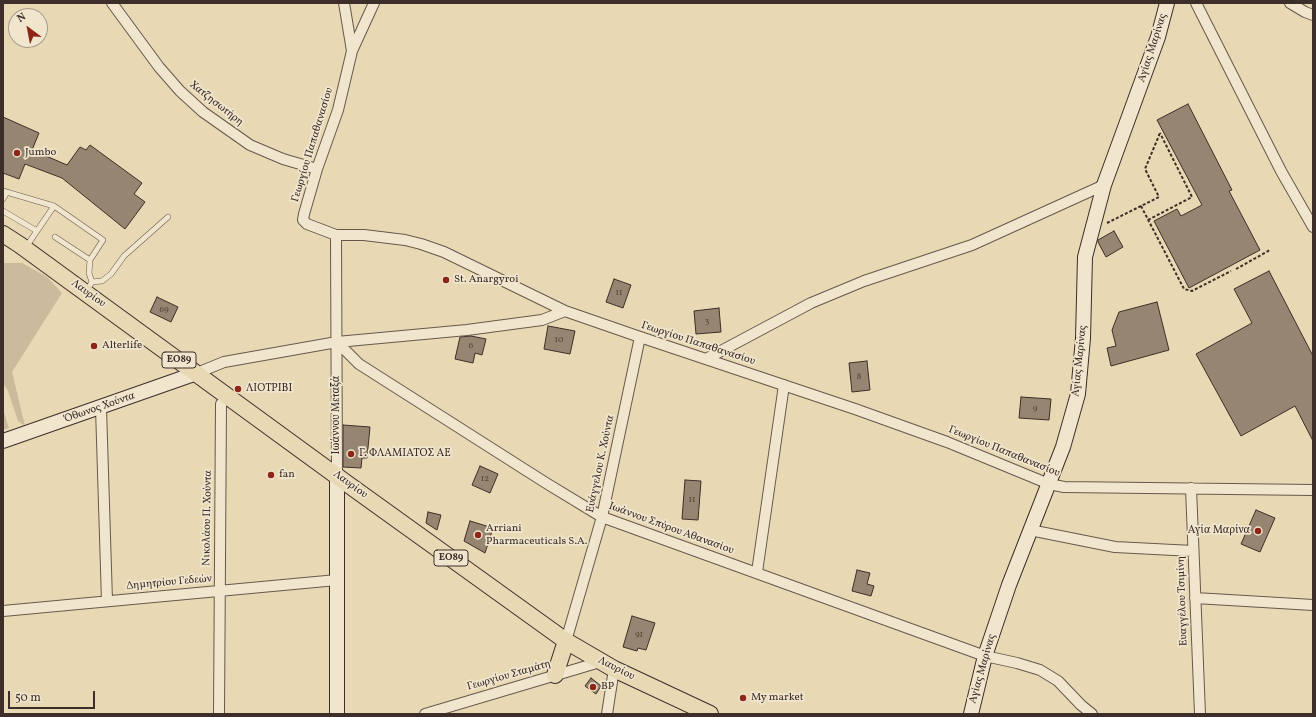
<!DOCTYPE html>
<meta charset="utf-8">
<style>
body{margin:0}
#map{position:relative;width:1316px;height:717px;overflow:hidden;background:#e8d8b4;font-family:Vollkorn,serif}
canvas{display:block}
.frame{position:absolute;inset:0;border:4px solid #3d2e29;pointer-events:none}
.north{position:absolute;left:8px;top:8px;width:40px;height:40px;box-sizing:border-box;background:#f0e6ce;border:1px solid #a89c8c;border-radius:50%;rotate:328deg;font-size:11px;font-weight:700;line-height:16px;text-align:center;color:#3d2e29}
.north::after{content:'';display:block;margin:auto;width:14px;height:18px;background:#8f2418;clip-path:polygon(50% 0,100% 100%,50% 72%,0 100%)}
.scale{position:absolute;left:8px;top:691px;width:87px;height:18px;box-sizing:border-box;border:2px solid #3d2e29;border-top:0;padding-left:5px;font-size:12px;line-height:14px;white-space:nowrap;color:#3d2e29;-webkit-text-stroke:3px #f0e6ce;paint-order:stroke}
</style>
<div id="map">
<canvas width="1316" height="717"></canvas>
<div class="frame"></div>
<div class="north">N</div>
<div class="scale">50 m</div>
</div>
<script>
const context = document.querySelector('canvas').getContext('2d');
context.lineJoin = 'round';
function paint(path, color) { context.fillStyle = color; context.fill(path, 'evenodd'); }
const toPath = rows => new Path2D(rows.map(r => 'M' + r).join(''));
function stroke(path, color, width, dash) { context.strokeStyle = color; context.lineWidth = width; context.lineCap = dash ? 'butt' : 'round'; context.setLineDash(dash || []); context.stroke(path); }
function drawText(font, color, halo, rows, align = 'center') {
  context.font = font + ' Vollkorn,serif'; context.lineWidth = 3.5; context.setLineDash([]); context.textBaseline = 'middle'; context.strokeStyle = halo; context.fillStyle = color; for (const [text, x, y, turn = 0] of rows) {
    context.save(); context.translate(x, y); context.rotate((+turn || 0) * Math.PI / 180); context.textAlign = isNaN(turn) ? turn : align; if (halo) context.strokeText(text, 0, 0); context.fillText(text, 0, 0); context.restore();
  }
}
paint(toPath([
 [3,263,22,263,47,277,62,293,12,372,25,426,18,421,8,391,3,383],
 [3,409,9,428,3,430]
]), '#cbbb9c');
const building = toPath([
 [1188,104,1232,190,1229,191,1260,250,1189,288,1154,221,1177,209,1181,216,1202,205,1157,120,1188,104],
 [3,117,39,133,32,150,67,165,80,147,86,150,90,145,142,183,134,194,145,202,125,229,62,178,25,164,19,179,3,173,3,117],
 [1114,231,1123,247,1106,257,1098,242,1098,240,1114,231],
 [1269,271,1313,356,1313,441,1295,406,1241,436,1196,354,1252,323,1234,289,1269,271],
 [614,279,631,285,623,308,606,302,614,279],
 [157,297,178,307,171,322,150,312,157,297],
 [1157,302,1169,350,1111,366,1107,348,1116,346,1112,330,1119,312,1157,302],
 [719,308,721,332,696,334,694,311,719,308],
 [548,326,575,331,570,354,544,349,548,326],
 [471,336,486,339,482,355,475,353,473,363,455,359,460,337,471,336],
 [867,361,870,390,852,392,849,363,867,361],
 [1021,397,1051,399,1049,420,1019,418,1021,397],
 [343,425,370,427,367,458,362,458,361,468,343,467,343,425],
 [480,466,498,474,490,493,472,485,480,466],
 [685,480,701,481,698,520,682,519,685,480],
 [1256,510,1275,518,1260,552,1241,544,1256,510],
 [428,512,441,515,437,530,426,523,428,512],
 [470,521,493,528,485,553,464,541,470,521],
 [857,570,870,573,867,584,874,586,871,596,852,591,857,570],
 [632,616,655,623,646,650,638,648,637,651,623,647,632,616],
 [591,678,601,686,596,694,585,686,591,678]
]);
paint(building, '#968671');
stroke(building, '#3d2e29', 1);
const lane = toPath([
 [3,191,54,206,103,240,90,260,89,273,92,282,86,292],
 [3,199,7,192],
 [3,211,37,231],
 [55,237,90,260],
 [26,247,54,206],
 [92,282,102,281,111,274,124,256,168,217]
]);
const street = toPath([
 [112,3,159,67,180,91,203,112,250,145,283,159,317,169],
 [344,3,352,51,338,110,317,169,304,214,303,220,307,224,336,235,364,235,405,240,421,244,444,252,565,311,640,337,855,409,947,442,1049,484,1064,487,1313,490],
 [1196,3,1281,171,1313,227],
 [1290,3,1305,12,1313,15],
 [352,51,374,3],
 [336,235,337,475],
 [337,342,359,364,546,483,602,517,985,656,1017,663,1040,670,1058,681,1081,705,1092,714],
 [706,359,811,303,864,281,972,245,1104,185],
 [197,373,224,362,337,342,467,330,542,320,565,311],
 [101,408,107,601],
 [1191,488,1200,714],
 [1030,530,1115,547,1193,551],
 [757,572,784,385],
 [1195,598,1313,605],
 [3,611,337,580],
 [566,641,602,517,640,337],
 [219,714,221,404,228,396],
 [425,714,600,662],
 [607,714,614,669]
]);
const secondary = toPath([
 [3,441,197,373],
 [337,714,337,475],
 [971,714,985,656,1009,585,1063,447,1078,394,1083,338,1085,257,1104,185,1158,37,1167,3]
]);
const primary = toPath([
 [3,234,20,245,349,485,566,641,614,669,710,714],
 [555,675,566,641]
]);
stroke(lane, '#68584c', 6);
stroke(street, '#68584c', 12);
stroke(secondary, '#3d2e29', 16);
stroke(primary, '#3d2e29', 18);
stroke(toPath([
 [1141,206,1184,289,1192,291,1231,271],
 [1148,220,1192,197,1160,133],
 [1107,223,1159,197,1145,169,1160,133],
 [1236,269,1270,250]
]), '#3d2e29', 2, [3, 2]);
stroke(lane, '#f0e6ce', 5);
stroke(street, '#f0e6ce', 10);
stroke(secondary, '#f0e6ce', 14);
stroke(primary, '#e8d8b4', 16);
for (const [x, y, r, color] of [
 [17,153,4,"#8f2418"],
 [446,280,4,"#8f2418"],
 [94,346,4,"#8f2418"],
 [238,389,4,"#8f2418"],
 [351,454,4,"#8f2418"],
 [271,475,4,"#8f2418"],
 [1258,531,4,"#8f2418"],
 [478,535,4,"#8f2418"],
 [593,687,4,"#8f2418"],
 [743,698,4,"#8f2418"]
]) { const dot = new Path2D(); dot.arc(x, y, r, 0, 2 * Math.PI); context.fillStyle = color; context.fill(dot); stroke(dot, '#f0e6ce', 1.5); }
drawText('9px', '#53443b', null, [
 ["11",619,293],
 ["69",164,310],
 ["3",707,321],
 ["10",559,340],
 ["6",471,346],
 ["8",859,377],
 ["9",1035,409],
 ["12",485,479],
 ["11",692,500],
 ["91",639,635]
]);
for (const [x, y, w] of [
 [179,360,34],
 [451,558,34]
]) { const box = new Path2D(); box.roundRect(x - w / 2, y - 8, w, 16, 3); context.fillStyle = '#f0e6ce'; context.fill(box); stroke(box, '#3d2e29', 1); }
drawText('bold 10px', '#3d2e29', null, [
 ["ΕΟ89",179,360],
 ["ΕΟ89",451,558]
]);
drawText('11px', '#3d2e29', '#f0e6ce', [
 ["Αγίας Μαρίνας",1153,48,-72],
 ["Χατζησωτήρη",216,104,38],
 ["Γεωργίου Παπαθανασίου",313,145,-73],
 ["Λαυρίου",88,294,36],
 ["Γεωργίου Παπαθανασίου",698,344,18],
 ["Αγίας Μαρίνας",1080,361,-84],
 ["Όθωνος Χούντα",100,408,-19],
 ["Ιωάννου Μεταξά",337,415,-90],
 ["Γεωργίου Παπαθανασίου",1004,452,22],
 ["Ευάγγελου Κ. Χούντα",601,464,-78],
 ["Λαυρίου",350,485,36],
 ["Νικολάου Π. Χούντα",208,518,-89],
 ["Ιωάννου Σπύρου Αθανασίου",671,529,20],
 ["Δημητρίου Γεδεών",169,583,-5],
 ["Ευαγγέλου Τσιμίνη",1183,601,-92],
 ["Λαυρίου",616,669,27],
 ["Αγίας Μαρίνας",983,669,-74],
 ["Γεωργίου Σταμάτη",509,676,-16]
]);
drawText('11px', '#3d2e29', '#f0e6ce', [
 ["Jumbo",25,153],
 ["St. Anargyroi",454,280],
 ["Alterlife",102,346],
 ["ΛΙΟΤΡΙΒΙ",246,389],
 ["Γ. ΦΛΑΜΙΑΤΟΣ ΑΕ",359,454],
 ["fan",279,475],
 ["Arriani",486,529],
 ["Pharmaceuticals S.A.",486,542],
 ["Αγία Μαρίνα",1250,531,"right"],
 ["BP",601,687],
 ["My market",751,698]
], 'left');
</script>
